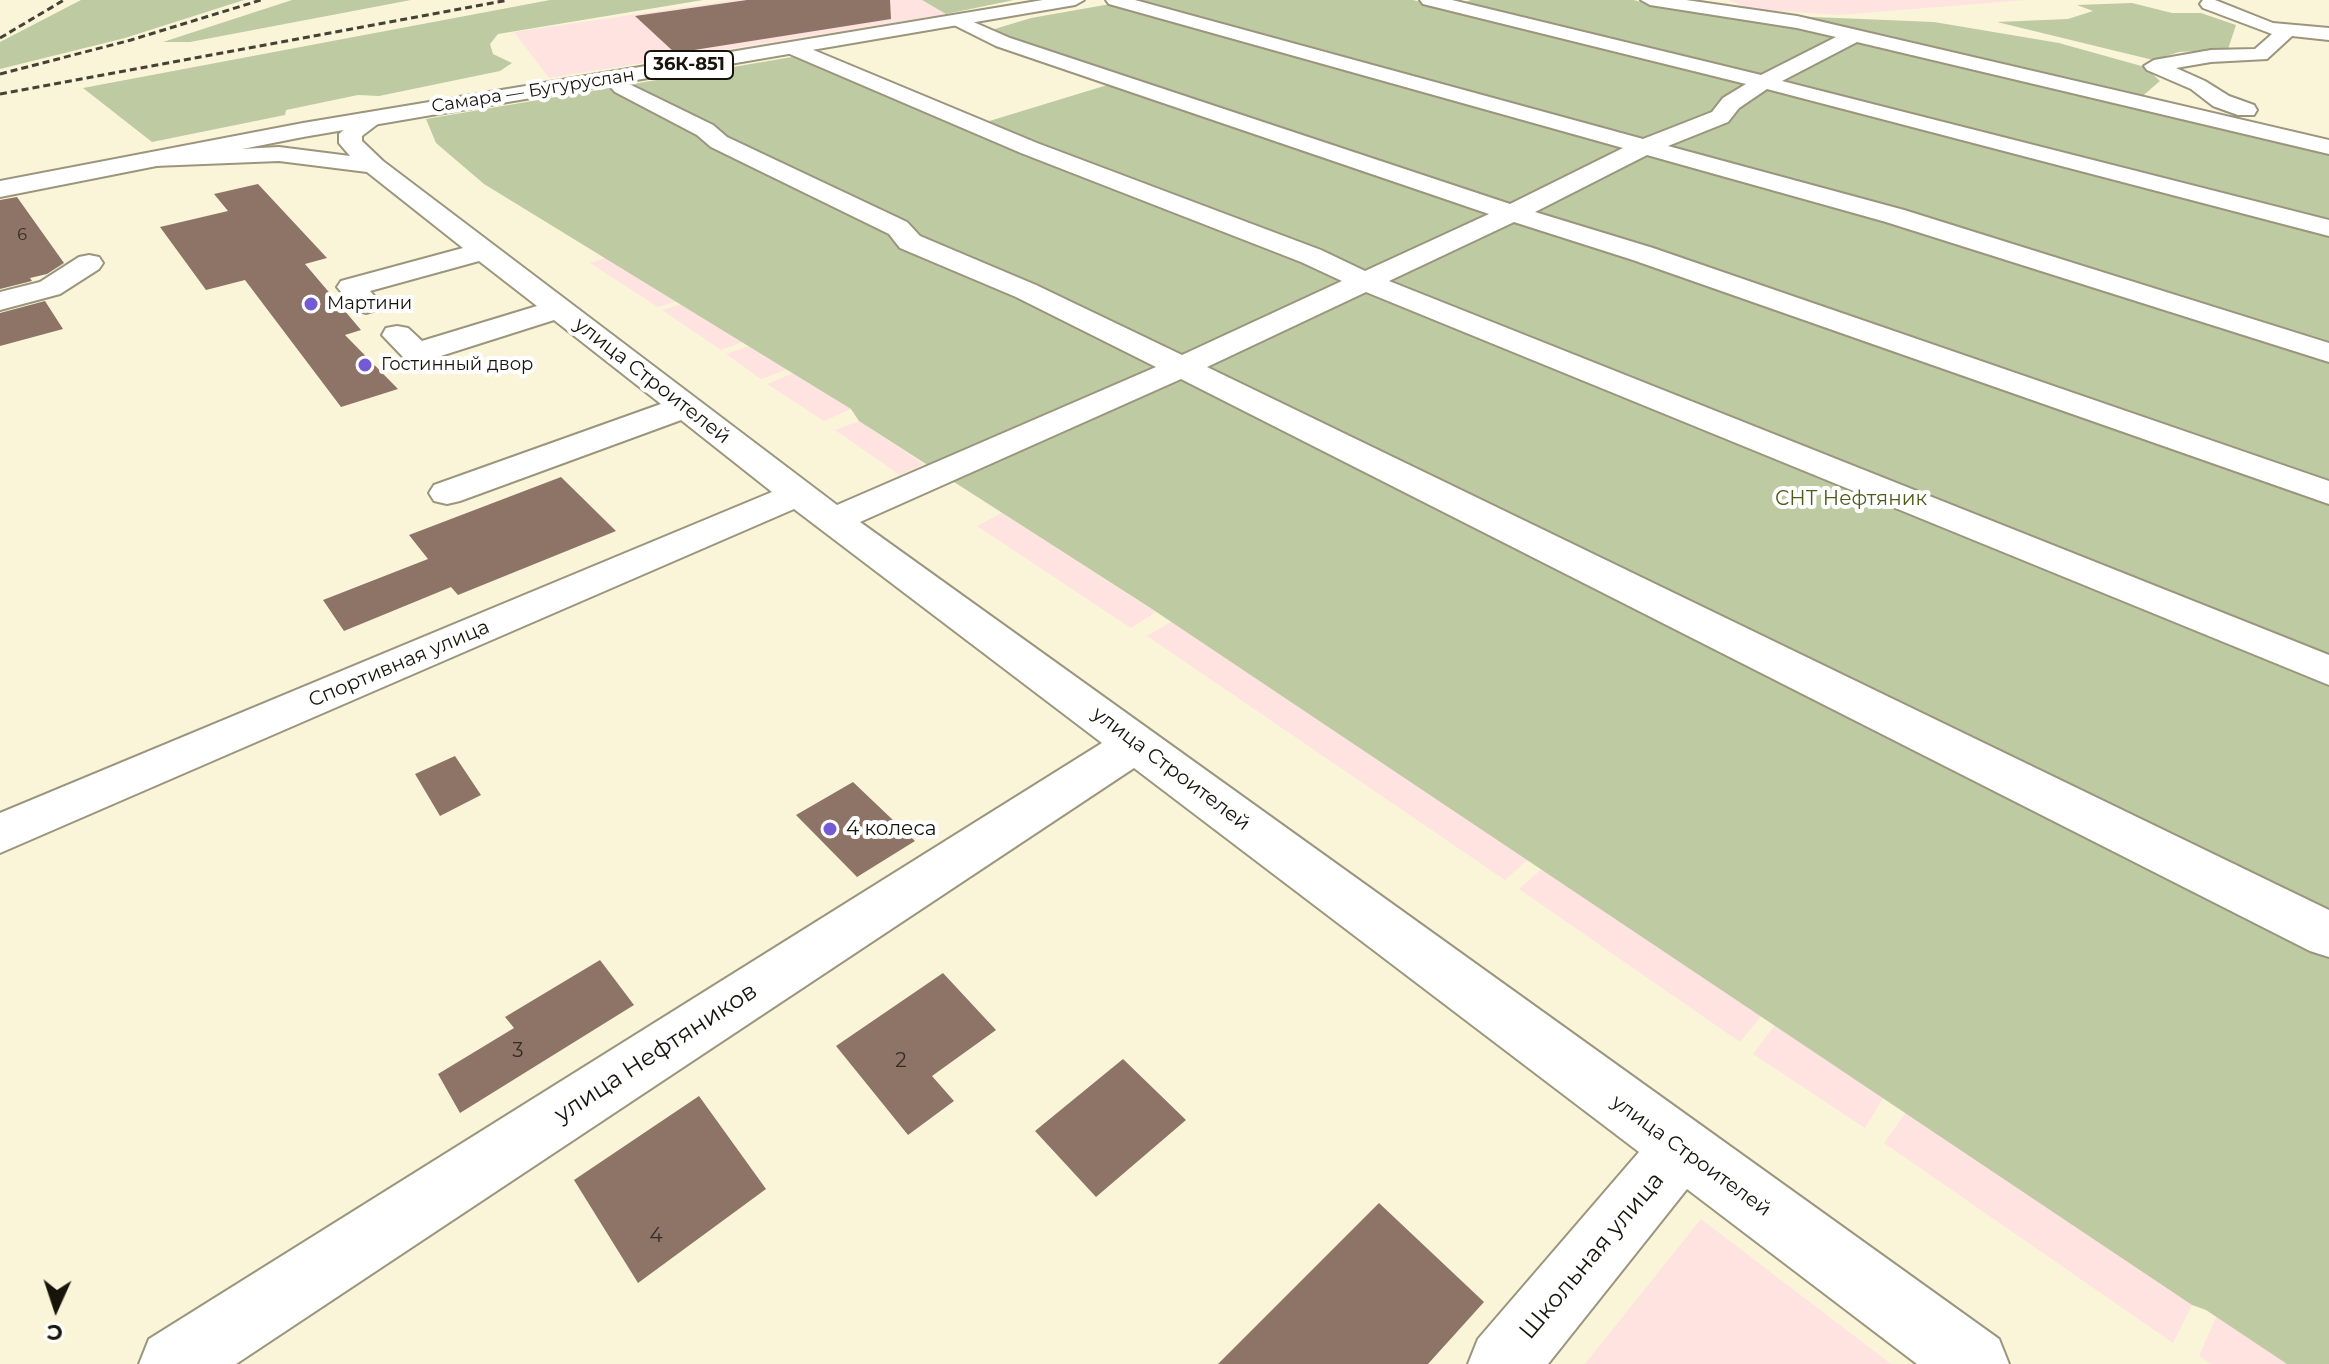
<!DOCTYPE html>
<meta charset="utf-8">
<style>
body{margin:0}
#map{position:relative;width:2329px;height:1364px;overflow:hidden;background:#faf5d9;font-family:Montserrat,sans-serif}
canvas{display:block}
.north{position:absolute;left:16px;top:1268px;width:80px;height:80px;-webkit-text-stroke:6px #fff;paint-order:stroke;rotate:183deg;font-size:22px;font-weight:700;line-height:32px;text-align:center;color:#17150b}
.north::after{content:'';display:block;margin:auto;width:28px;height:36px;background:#17150b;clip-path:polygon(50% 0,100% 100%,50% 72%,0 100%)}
</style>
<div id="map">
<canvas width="2329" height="1364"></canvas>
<div class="north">С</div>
</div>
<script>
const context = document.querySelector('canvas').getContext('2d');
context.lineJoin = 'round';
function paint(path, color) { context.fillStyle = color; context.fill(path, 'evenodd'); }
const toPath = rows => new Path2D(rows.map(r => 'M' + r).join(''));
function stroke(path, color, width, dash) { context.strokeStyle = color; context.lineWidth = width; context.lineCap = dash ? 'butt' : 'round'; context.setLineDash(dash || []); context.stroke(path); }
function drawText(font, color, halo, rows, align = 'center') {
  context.font = font + ' Montserrat,sans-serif'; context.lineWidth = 8; context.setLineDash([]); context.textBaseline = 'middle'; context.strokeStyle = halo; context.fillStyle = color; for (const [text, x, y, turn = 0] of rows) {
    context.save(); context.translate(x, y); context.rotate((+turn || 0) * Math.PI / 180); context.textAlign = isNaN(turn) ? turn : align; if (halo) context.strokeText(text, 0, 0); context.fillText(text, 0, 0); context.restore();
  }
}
paint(toPath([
 [734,0,922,0,946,14,549,78,514,32],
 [1728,0,2026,0,1839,15,1751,9],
 [611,256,680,300,658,307,590,263],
 [685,303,745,341,721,350,662,310],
 [752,345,788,369,761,379,726,354],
 [794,373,851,409,824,421,767,384],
 [859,421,924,464,900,475,835,430],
 [1002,513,1156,612,1131,628,977,526],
 [1176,619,1532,856,1505,880,1147,636],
 [1545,866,1763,1014,1740,1042,1519,889],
 [1775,1025,1885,1095,1865,1128,1753,1054],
 [1906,1112,2192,1305,2173,1343,1884,1143],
 [1701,1219,1891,1364,1585,1364],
 [2217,1315,2290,1364,2211,1364,2199,1356]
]), '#fee3e1');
paint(toPath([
 [81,0,244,0,125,38,0,69,0,42],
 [292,0,411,0,190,42,163,42],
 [550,0,703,0,498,34,490,44,493,54,512,63,500,71,379,96,358,95,286,110,285,115,152,142,83,88],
 [922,0,1014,0,946,14],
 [1133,0,1413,0,1443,8,1471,0,1633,0,1691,12,1934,22,2059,43,2145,67,2160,81,2132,105,2329,152,2329,1364,2287,1364,2206,1310,2192,1305,1152,609,859,421,851,409,484,184,436,143,426,119,792,57,973,126,1127,79,988,31,1031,18],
 [2132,3,2172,13,2201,13,2236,25,2228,49,2179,52,2153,60,1997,22,2068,19,2093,11,2077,5]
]), '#becaa2');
paint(toPath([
 [747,0,890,0,891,19,675,53,635,16],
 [258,184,327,258,305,264,361,330,345,335,398,389,341,407,245,280,206,290,160,227,228,211,214,194],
 [17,197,64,263,47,274,30,278,32,281,0,289,0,200],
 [45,301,63,329,0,346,0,313],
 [561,477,616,531,458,595,451,587,344,631,323,600,428,559,409,535],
 [455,756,481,795,440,816,415,774],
 [853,782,915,841,857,877,796,815],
 [600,960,634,1005,460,1113,438,1074,514,1028,505,1017],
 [943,973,996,1030,932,1076,954,1101,908,1135,836,1046],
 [1123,1059,1186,1120,1096,1197,1035,1131],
 [699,1096,766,1189,638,1283,574,1180],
 [1379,1203,1484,1302,1428,1364,1218,1364]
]), '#8d7467');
const minor = toPath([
 [1106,0,1135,0,1643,139,1712,112,1723,98,1746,84,1423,4,1420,0,1452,0,1761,75,1836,37,1797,28,1650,5,1641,0,1686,0,1797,16,2329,140,2329,154,1857,42,1782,81,2329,220,2329,236,1767,89,1739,108,1728,122,1668,146,1904,210,2329,343,2329,362,1886,222,1647,155,1535,212,1653,248,2329,481,2329,504,1633,260,1514,222,1389,281,2329,655,2329,685,1366,292,1207,367,2329,910,2329,957,2310,951,1181,379,860,522,1999,1339,2009,1364,1917,1364,1687,1189,1548,1364,1468,1364,1478,1339,1639,1152,1134,768,236,1364,139,1364,149,1339,1102,743,794,509,0,853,0,813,772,492,681,420,460,501,447,504,434,501,429,493,434,485,661,404,554,320,428,360,417,362,406,360,382,335,386,328,397,326,408,328,422,341,537,306,479,261,370,291,381,304,376,310,366,313,356,310,337,287,341,281,463,248,367,172,279,161,154,166,146,164,142,159,146,154,279,147,350,156,339,143,339,134,363,113,379,113,382,118,379,123,362,136,362,141,383,161,837,505,1156,367,1016,297,900,248,889,234,711,147,697,135,615,92,602,78,605,74,619,74,629,84,713,125,727,137,907,222,920,236,1036,285,1182,355,1342,281,1301,262,1021,153,785,52,782,48,785,44,799,44,1037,143,1321,250,1365,271,1489,214,996,46,946,21,948,17,962,17,1010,38,1510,204,1623,148,1109,4,1106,0],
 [2203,0,2215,0,2273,23,2329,28,2329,40,2292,36,2267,59,2211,62,2176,68,2205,81,2229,96,2254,105,2257,110,2254,115,2238,115,2213,106,2191,89,2147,70,2144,66,2154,60,2211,50,2255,49,2272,34,2203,8,2200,4,2203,0],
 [89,255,99,257,103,263,99,269,60,294,0,310,0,292,40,282,79,257,89,255]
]);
const major = toPath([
 [1043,0,1084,0,1075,5,303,137,0,197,0,181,303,123,1043,0]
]);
stroke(minor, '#9a957c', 4);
stroke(major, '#9a957c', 4);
paint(minor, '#fff');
paint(major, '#fff');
stroke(toPath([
 [0,38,64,0],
 [0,74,131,40,261,0],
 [0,94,508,0]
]), '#444234', 3, [7, 4]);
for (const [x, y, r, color] of [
 [311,304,8,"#745ad4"],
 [365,365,8,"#745ad4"],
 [830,829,8,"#745ad4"]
]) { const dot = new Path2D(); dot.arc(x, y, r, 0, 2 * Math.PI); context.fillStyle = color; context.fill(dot); stroke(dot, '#fff', 3); }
drawText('16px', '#342d22', null, [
 ["6",22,235]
]);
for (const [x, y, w] of [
 [689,65,88]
]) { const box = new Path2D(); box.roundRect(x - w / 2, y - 14, w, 28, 6); context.fillStyle = '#fff'; context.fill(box); stroke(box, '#17150b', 2); }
drawText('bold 18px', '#17150b', null, [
 ["36К-851",689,65]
]);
drawText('18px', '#17150b', '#fff', [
 ["Самара — Бугуруслан",533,91,-9]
]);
drawText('18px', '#17150b', '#fff', [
 ["Мартини",327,304],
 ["Гостинный двор",381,365]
], 'left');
drawText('20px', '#17150b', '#fff', [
 ["улица Строителей",652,381,38],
 ["Спортивная улица",399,664,-23],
 ["улица Строителей",1171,769,37],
 ["улица Строителей",1691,1156,36]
]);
drawText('20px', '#4d5c19', '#fff', [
 ["СНТ Нефтяник",1851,499]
]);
drawText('20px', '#17150b', '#fff', [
 ["4 колеса",846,829]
], 'left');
drawText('20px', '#342d22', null, [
 ["3",518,1051],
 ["2",901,1061],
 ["4",656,1236]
]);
drawText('24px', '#17150b', '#fff', [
 ["улица Нефтяников",656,1053,-33],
 ["Школьная улица",1592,1256,-50]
]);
</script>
